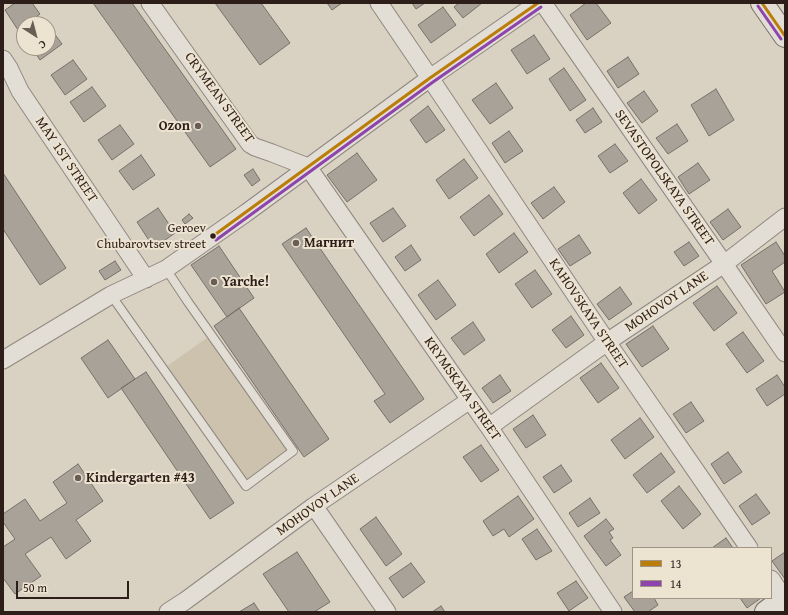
<!DOCTYPE html>
<meta charset="utf-8">
<style>
body{margin:0}
#map{position:relative;width:788px;height:615px;overflow:hidden;background:#d9d1c2;font-family:"Gentium Book Plus",serif}
canvas{display:block}
.frame{position:absolute;inset:0;border:4px solid #2d1e19;pointer-events:none}
.legend{position:absolute;left:632px;top:547px;width:140px;height:52px;box-sizing:border-box;background:#ede3d1;border:1px solid #a09487;margin:0;padding:5px 7px;list-style:none;font-size:12px;color:#2d1e19}
.legend li{display:flex;align-items:center;gap:8px;height:20px}
.legend b{width:20px;border:1px solid #a09487}
.north{position:absolute;left:16px;top:16px;width:40px;height:40px;box-sizing:border-box;background:#ede3d1;border:1px solid #a09487;border-radius:50%;rotate:144deg;font-size:11px;font-weight:700;line-height:16px;text-align:center;color:#2d1e19}
.north::after{content:'';display:block;margin:auto;width:14px;height:18px;background:#695d54;clip-path:polygon(50% 0,100% 100%,50% 72%,0 100%)}
.scale{position:absolute;left:16px;top:581px;width:113px;height:18px;box-sizing:border-box;border:2px solid #2d1e19;border-top:0;padding-left:5px;font-size:12px;line-height:14px;white-space:nowrap;color:#2d1e19;-webkit-text-stroke:3px #ede3d1;paint-order:stroke}
</style>
<div id="map">
<canvas width="788" height="615"></canvas>
<div class="frame"></div>
<ul class="legend">
<li><b style="height:5px;background:#ba7d08"></b>13</li>
<li><b style="height:5px;background:#8e44ad"></b>14</li>
</ul>
<div class="north">С</div>
<div class="scale">50 m</div>
</div>
<script>
const context = document.querySelector('canvas').getContext('2d');
context.lineJoin = 'round';
function paint(path, color) { context.fillStyle = color; context.fill(path, 'evenodd'); }
const toPath = rows => new Path2D(rows.map(r => 'M' + r).join(''));
function stroke(path, color, width, dash) { context.strokeStyle = color; context.lineWidth = width; context.lineCap = dash ? 'butt' : 'round'; context.setLineDash(dash || []); context.stroke(path); }
function drawText(font, color, halo, rows, align = 'center') {
  context.font = font + ' "Gentium Book Plus",serif'; context.lineWidth = 4; context.setLineDash([]); context.textBaseline = 'middle'; context.strokeStyle = halo; context.fillStyle = color; for (const [text, x, y, turn = 0] of rows) {
    context.save(); context.translate(x, y); context.rotate((+turn || 0) * Math.PI / 180); context.textAlign = isNaN(turn) ? turn : align; if (halo) context.strokeText(text, 0, 0); context.fillText(text, 0, 0); context.restore();
  }
}
paint(toPath([
 [211,335,293,451,246,485,163,369]
]), '#cdc2ae');
const building = toPath([
 [15,3,32,3,40,14,26,24,24,24,24,26,18,30,5,10,15,3],
 [93,3,132,3,236,149,210,167,93,3],
 [215,3,261,3,290,43,260,65,215,3],
 [327,3,342,3,332,10,327,3],
 [412,3,425,3,416,9,412,3],
 [459,3,482,3,463,18,454,7,459,3],
 [586,3,596,3,611,23,587,40,570,15,586,3],
 [443,7,456,25,431,43,418,25,443,7],
 [48,25,62,44,40,60,32,48,48,48,48,25],
 [534,35,550,59,527,74,511,50,534,35],
 [628,57,639,74,618,88,607,71,628,57],
 [73,60,87,79,65,95,51,75,73,60],
 [564,68,586,100,570,111,549,79,564,68],
 [496,83,513,108,490,124,472,100,496,83],
 [92,87,106,106,84,122,70,102,92,87],
 [716,89,734,120,709,136,691,105,716,89],
 [644,91,658,111,642,123,627,103,644,91],
 [428,106,445,130,426,143,410,120,428,106],
 [593,108,602,122,585,133,576,120,593,108],
 [677,124,688,141,668,154,656,138,677,124],
 [120,125,134,144,112,160,98,140,120,125],
 [509,131,523,151,505,163,492,143,509,131],
 [615,144,628,161,610,173,598,156,615,144],
 [357,153,377,180,347,202,327,175,357,153],
 [141,155,155,175,133,190,119,171,141,155],
 [464,159,478,178,449,199,436,180,464,159],
 [698,163,710,180,689,194,678,177,698,163],
 [253,169,260,180,252,186,244,175,253,169],
 [3,173,66,268,40,285,3,229,3,173],
 [641,179,657,200,639,214,623,193,641,179],
 [554,187,565,202,543,219,531,203,554,187],
 [489,195,503,214,474,236,460,217,489,195],
 [158,208,175,233,154,248,137,222,158,208],
 [393,208,406,226,383,242,370,223,393,208],
 [728,209,741,227,723,240,710,222,728,209],
 [189,214,193,218,185,224,182,220,189,214],
 [306,228,424,399,390,423,374,401,385,394,282,244,306,228],
 [514,233,528,252,499,273,486,254,514,233],
 [579,235,591,253,570,266,558,249,579,235],
 [689,242,699,256,684,266,674,252,689,242],
 [776,242,785,256,785,262,772,271,785,292,766,304,741,265,776,242],
 [411,245,421,260,405,271,395,257,411,245],
 [219,246,254,298,227,317,191,265,219,246],
 [115,261,121,270,105,280,99,271,115,261],
 [535,270,552,294,532,308,515,284,535,270],
 [438,280,456,305,436,320,418,295,438,280],
 [717,286,737,313,714,331,693,303,717,286],
 [620,287,632,304,609,320,597,304,620,287],
 [239,308,329,439,304,457,214,326,239,308],
 [571,316,584,335,566,348,552,330,571,316],
 [473,322,485,340,464,355,451,338,473,322],
 [653,326,669,349,642,367,626,344,653,326],
 [743,332,764,361,747,373,726,344,743,332],
 [108,340,135,379,108,398,81,358,108,340],
 [601,363,619,388,598,403,580,378,601,363],
 [146,372,234,503,210,519,121,388,146,372],
 [500,375,511,391,493,403,482,388,500,375],
 [777,375,785,387,785,394,767,406,756,389,777,375],
 [691,402,704,421,686,433,673,414,691,402],
 [533,415,546,435,526,448,513,429,533,415],
 [640,418,654,437,625,459,611,440,640,418],
 [481,445,499,470,481,482,463,457,481,445],
 [728,452,742,472,724,484,711,464,728,452],
 [661,453,675,472,647,493,633,475,661,453],
 [78,464,103,501,76,520,91,541,66,559,51,537,25,554,41,576,15,594,3,578,3,547,15,539,3,522,3,514,25,499,40,521,67,503,53,482,78,464],
 [561,465,572,481,554,493,543,477,561,465],
 [679,486,701,514,683,529,661,501,679,486],
 [756,494,770,513,752,525,739,506,756,494],
 [518,496,534,519,509,537,504,529,493,536,483,521,518,496],
 [590,498,600,513,578,527,569,513,590,498],
 [376,517,402,554,386,566,360,529,376,517],
 [606,519,614,529,609,532,613,538,610,540,621,555,606,566,584,536,606,519],
 [537,529,552,551,536,560,522,539,537,529],
 [726,538,733,548,712,548,726,538],
 [297,552,330,602,314,612,289,612,263,574,297,552],
 [785,552,785,579,772,561,785,552],
 [411,563,425,582,403,598,389,578,411,563],
 [576,581,588,598,569,611,557,593,576,581],
 [633,591,633,598,654,598,658,605,648,612,635,612,624,597,633,591],
 [740,598,761,598,747,608,740,598],
 [254,603,260,612,239,612,254,603],
 [441,606,445,612,432,612,441,606]
]);
paint(building, '#a9a298');
stroke(building, '#777069', 1);
const lane = toPath([
 [111,295,246,486,293,451,188,302,166,269]
]);
const street = toPath([
 [150,3,250,144,255,147,272,153,308,167,470,400,489,427,613,612],
 [379,3,430,78,607,342,749,548],
 [543,3,724,264,785,353],
 [3,59,9,68,20,91,146,279],
 [3,360,111,295,166,269,246,213,430,78,538,3],
 [489,427,607,342,724,264,785,217],
 [314,506,387,612],
 [771,579,785,600],
 [168,612,185,601,314,506,470,400]
]);
const secondary = toPath([
 [762,3,785,36],
 [766,612,785,598]
]);
stroke(lane, '#8f887f', 10);
stroke(street, '#8f887f', 19);
stroke(secondary, '#777069', 24);
stroke(lane, '#e2ded6', 8);
stroke(street, '#e2ded6', 17);
stroke(secondary, '#e2ded6', 22);
stroke(toPath([
 [762,3,785,36],
 [213,236,430,78,538,3]
]), '#ba7d08', 3);
stroke(toPath([
 [758,6,781,39],
 [216,240,433,82,541,7]
]), '#8e44ad', 3);
for (const [x, y, r, color] of [
 [198,126,4,"#695d54"],
 [213,236,3.5,"#2d1e19"],
 [296,243,4,"#695d54"],
 [214,282,4,"#695d54"],
 [78,478,4,"#695d54"]
]) { const dot = new Path2D(); dot.arc(x, y, r, 0, 2 * Math.PI); context.fillStyle = color; context.fill(dot); stroke(dot, '#ede3d1', 1.5); }
drawText('13px', '#2d1e19', '#ede3d1', [
 ["Geroev",206,229],
 ["Chubarovtsev street",206,245]
], 'right');
drawText('14px', '#2d1e19', '#ede3d1', [
 ["CRYMEAN STREET",219,98,54],
 ["MAY 1ST STREET",66,160,56],
 ["SEVASTOPOLSKAYA STREET",664,178,55],
 ["MOHOVOY LANE",667,302,-34],
 ["KAHOVSKAYA STREET",588,314,56],
 ["KRYMSKAYA STREET",462,389,55],
 ["MOHOVOY LANE",318,505,-35]
]);
drawText('bold 14px', '#2d1e19', '#ede3d1', [
 ["Ozon",190,126,"right"],
 ["Магнит",304,243],
 ["Yarche!",222,282],
 ["Kindergarten #43",86,478]
], 'left');
</script>
